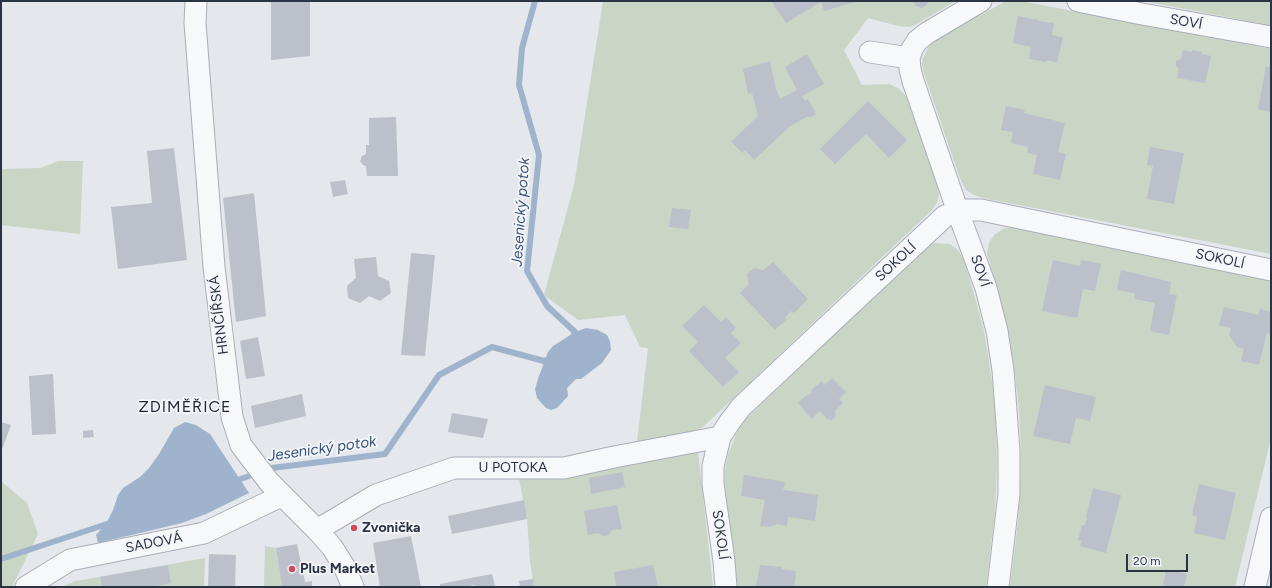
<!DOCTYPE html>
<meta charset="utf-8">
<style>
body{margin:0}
#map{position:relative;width:1272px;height:588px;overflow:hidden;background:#e4e7ec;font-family:Figtree,sans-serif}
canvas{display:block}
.frame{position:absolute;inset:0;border:2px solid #2b3445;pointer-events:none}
.scale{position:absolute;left:1126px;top:554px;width:62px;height:18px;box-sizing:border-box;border:2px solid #2b3445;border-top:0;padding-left:5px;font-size:12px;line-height:14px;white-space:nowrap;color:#2b3445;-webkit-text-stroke:3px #f4f6f9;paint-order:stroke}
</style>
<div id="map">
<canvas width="1272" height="588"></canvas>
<div class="frame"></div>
<div class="scale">20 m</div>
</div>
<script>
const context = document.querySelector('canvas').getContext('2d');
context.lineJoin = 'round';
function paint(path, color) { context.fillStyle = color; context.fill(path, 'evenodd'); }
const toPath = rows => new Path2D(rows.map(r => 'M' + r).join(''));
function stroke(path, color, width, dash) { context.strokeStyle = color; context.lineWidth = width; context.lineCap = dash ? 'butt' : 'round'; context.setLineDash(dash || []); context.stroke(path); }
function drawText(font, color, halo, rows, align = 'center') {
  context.font = font + ' Figtree,sans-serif'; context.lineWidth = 3.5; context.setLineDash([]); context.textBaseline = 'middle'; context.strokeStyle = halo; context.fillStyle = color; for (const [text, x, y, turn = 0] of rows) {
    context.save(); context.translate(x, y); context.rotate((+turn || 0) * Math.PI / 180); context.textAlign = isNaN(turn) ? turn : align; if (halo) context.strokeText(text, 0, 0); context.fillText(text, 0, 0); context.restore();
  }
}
paint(toPath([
 [603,1,956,1,913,26,909,27,898,26,868,18,844,50,862,85,889,84,898,88,907,97,937,184,939,194,937,203,931,211,703,427,684,437,637,442,648,348,640,347,625,315,578,320,544,295,574,185],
 [1006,1,1021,1,1271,49,1271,254,983,198,974,195,966,190,961,181,924,74,922,65,923,58,929,46,934,41],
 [1143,1,1271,1,1271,26,1232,18],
 [58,161,83,161,80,234,1,225,1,169,41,168],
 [1009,227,1271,277,1271,438,1235,587,1010,587,1018,521,1020,493,1021,448,1019,410,1014,367,1008,330,987,253,989,243,994,235,1003,229],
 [934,243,950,244,958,250,964,259,983,326,989,361,995,401,997,464,995,512,986,587,737,587,724,476,728,454,738,430,748,417,924,249],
 [698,452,713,587,534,587,530,561,527,518,519,479,559,479],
 [1,481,27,503,38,534,12,587,1,587],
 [265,546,276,548,282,587,264,587],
 [205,558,204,587,61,587,76,581]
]), '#c9d6c5');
paint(toPath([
 [586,328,598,330,607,335,610,341,611,350,602,363,581,379,576,379,567,388,568,396,557,408,551,410,546,408,537,398,535,389,539,376,548,352,553,346,575,332],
 [185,422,196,425,210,434,249,493,206,514,182,523,98,543,96,535,107,522,113,510,118,495,123,488,140,477,149,468,159,454,174,428]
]), '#9fb4cc');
stroke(toPath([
 [535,1,522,48,519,85,539,155,527,271,547,306,575,332,573,338],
 [232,482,272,468,385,454,439,375,492,347,544,361,552,359],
 [1,559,113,522]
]), '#9fb4cc', 6);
paint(toPath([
 [271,1,310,1,310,56,271,60],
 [771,1,858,1,824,11,821,2,786,23],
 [913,1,928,1,927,5,922,8,916,6],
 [1018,16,1038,20,1038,21,1054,23,1052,35,1063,37,1057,63,1047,60,1046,62,1029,59,1031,47,1013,43],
 [1183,50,1192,52,1192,50,1202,52,1202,54,1211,56,1205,83,1177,78,1179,69,1176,66,1176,61,1181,59],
 [807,54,824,84,802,96,805,101,808,99,816,114,809,118,808,116,787,128,787,129,754,160,745,150,742,153,731,141,733,140,758,116,752,93,748,94,743,69,770,61,776,89,780,99,797,90,785,67],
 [1266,66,1271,68,1271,112,1258,109],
 [868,101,907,140,889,158,866,134,835,164,820,149],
 [1006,106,1025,110,1024,113,1065,123,1058,152,1066,154,1060,180,1033,174,1037,155,1027,153,1028,147,1011,143,1013,132,1001,130],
 [396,117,398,176,367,176,366,166,363,165,360,161,362,156,366,154,366,145,369,145,369,118],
 [1150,147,1184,153,1174,204,1147,199,1153,166,1147,165],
 [174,148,187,260,118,269,111,207,152,203,147,151],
 [345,180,348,194,333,197,330,182],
 [254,193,266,316,236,322,223,198],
 [672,208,691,210,688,229,669,227],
 [411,253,435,255,425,356,401,355],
 [376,257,378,276,389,281,391,293,380,301,369,296,360,303,348,298,347,286,356,278,354,259],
 [1053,260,1080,266,1081,260,1101,264,1095,291,1083,289,1077,318,1042,311],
 [773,262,808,299,794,313,791,311,785,317,787,319,775,330,740,293,749,284,747,274,754,268,763,270],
 [1121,270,1171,282,1169,294,1177,295,1169,335,1150,331,1155,303,1134,299,1135,293,1117,290],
 [704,305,721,322,726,317,736,328,731,333,741,343,725,358,739,372,723,387,689,351,698,342,682,326],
 [1224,307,1258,315,1260,309,1271,312,1271,334,1267,333,1259,365,1241,361,1244,349,1237,347,1229,335,1231,328,1219,325],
 [258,337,265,376,246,379,240,341],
 [53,374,56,434,32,435,29,376],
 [832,378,846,392,839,399,843,403,835,411,836,416,832,420,827,419,820,411,812,419,798,403,808,394,809,395,812,392,811,390,822,381,825,385],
 [1045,385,1096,397,1090,421,1076,418,1070,444,1033,436],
 [302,394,306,416,255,428,251,406],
 [452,413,488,419,483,438,448,432],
 [1,422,11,425,1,452],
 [93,430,94,437,83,438,83,431],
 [622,472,625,487,591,494,589,478],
 [744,475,785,482,783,490,818,495,815,521,788,517,787,526,777,524,770,527,760,526,765,500,741,496],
 [1199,484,1236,493,1225,540,1194,533,1197,517,1192,515],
 [1093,488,1121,495,1106,553,1080,546,1082,541,1078,540,1082,525,1085,525,1087,518,1086,517],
 [524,500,527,519,452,534,448,516],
 [617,505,622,529,612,530,609,535,603,536,598,533,588,535,584,511],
 [411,536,421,587,380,587,373,543],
 [297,544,305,582,312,581,312,587,282,587,276,548],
 [209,554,236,555,235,587,208,587],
 [168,565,171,583,150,587,102,587,100,577],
 [653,565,658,587,616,587,614,572],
 [760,565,782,567,782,569,796,571,794,587,756,587],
 [1166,569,1187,574,1184,587,1170,587,1163,585],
 [492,574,495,586,474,587,474,585,470,586,470,587,440,587,440,584],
 [533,579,534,587,520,587,519,581]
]), '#bbc0ca');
const minor = toPath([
 [196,1,195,23,214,267,232,417,241,445,269,482,317,530,332,547,344,566,353,587],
 [981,1,927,33,917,41,912,49,909,58,910,69,913,81,958,212,986,288,997,331,1003,370,1009,451,1009,494,998,587],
 [1078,1,1142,14,1271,37],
 [870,52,909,58],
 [317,530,376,495,454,468,564,468,614,457,720,437],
 [26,587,70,560,204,533,281,496],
 [726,587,724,561,713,484,713,466,720,437,729,423,741,407,945,216,964,210,981,210,1271,270],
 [1255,587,1271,518]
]);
stroke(minor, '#a9aeb7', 23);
stroke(minor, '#f7f8fa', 21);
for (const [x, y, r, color] of [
 [354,528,4,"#d1495b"],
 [292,569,4,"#d1495b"]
]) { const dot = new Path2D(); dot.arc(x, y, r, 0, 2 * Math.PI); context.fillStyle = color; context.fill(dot); stroke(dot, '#f4f6f9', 1.5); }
drawText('14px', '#2b3445', '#f4f6f9', [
 ["SOVÍ",1186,22,10],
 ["SOKOLÍ",1220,259,12],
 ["SOKOLÍ",896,262,-43],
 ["SOVÍ",980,271,71],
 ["HRNČÍŘSKÁ",219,315,-97],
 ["U POTOKA",513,468],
 ["SOKOLÍ",720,535,82],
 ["SADOVÁ",154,543,-11]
]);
drawText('bold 14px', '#2b3445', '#f4f6f9', [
 ["Zvonička",362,528],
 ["Plus Market",300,569]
], 'left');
drawText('italic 15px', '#34527a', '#f4f6f9', [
 ["Jesenický potok",521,212,-86],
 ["Jesenický potok",322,449,-8]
]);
context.letterSpacing = '1px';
drawText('16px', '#1d2536', '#f4f6f9', [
 ["ZDIMĚŘICE",185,407]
]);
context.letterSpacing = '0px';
</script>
